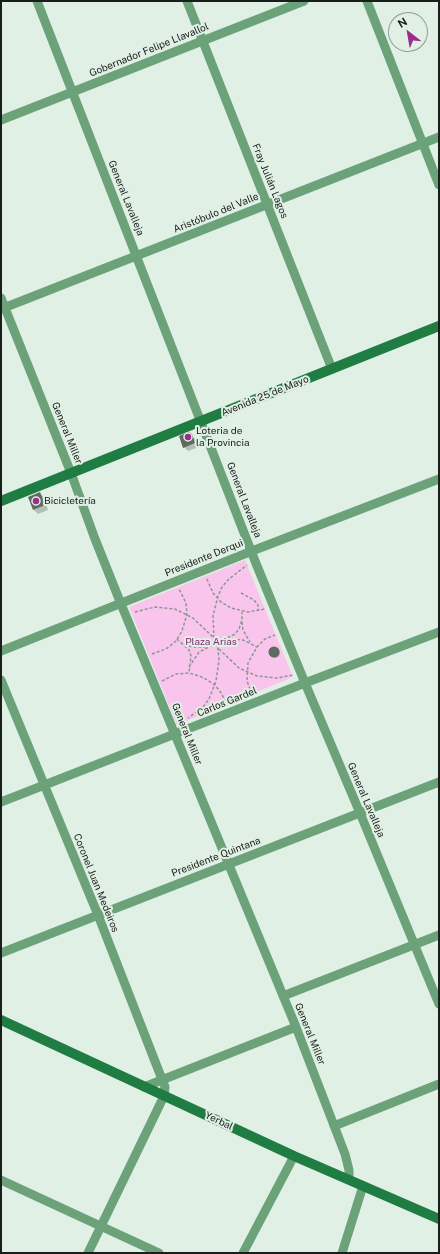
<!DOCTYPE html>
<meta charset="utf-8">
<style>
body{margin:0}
#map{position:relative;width:440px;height:1254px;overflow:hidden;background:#e1f0e4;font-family:"Public Sans",sans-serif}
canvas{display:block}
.frame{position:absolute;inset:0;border:2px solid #191e1a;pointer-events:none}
.north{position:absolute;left:388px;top:12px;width:40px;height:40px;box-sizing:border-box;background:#e1f0e4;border:1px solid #919c93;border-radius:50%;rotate:329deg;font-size:11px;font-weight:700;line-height:16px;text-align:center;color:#191e1a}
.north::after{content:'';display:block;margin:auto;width:14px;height:18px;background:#9c2d8c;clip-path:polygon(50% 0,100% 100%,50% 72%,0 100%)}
</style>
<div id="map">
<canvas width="440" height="1254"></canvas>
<div class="frame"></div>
<div class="north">N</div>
</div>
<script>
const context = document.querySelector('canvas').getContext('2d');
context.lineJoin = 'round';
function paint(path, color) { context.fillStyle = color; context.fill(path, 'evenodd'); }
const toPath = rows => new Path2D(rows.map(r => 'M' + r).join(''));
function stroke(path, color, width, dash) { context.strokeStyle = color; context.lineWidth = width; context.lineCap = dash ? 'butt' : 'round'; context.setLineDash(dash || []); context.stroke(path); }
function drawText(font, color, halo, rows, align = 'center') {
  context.font = font + ' "Public Sans",sans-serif'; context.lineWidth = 4; context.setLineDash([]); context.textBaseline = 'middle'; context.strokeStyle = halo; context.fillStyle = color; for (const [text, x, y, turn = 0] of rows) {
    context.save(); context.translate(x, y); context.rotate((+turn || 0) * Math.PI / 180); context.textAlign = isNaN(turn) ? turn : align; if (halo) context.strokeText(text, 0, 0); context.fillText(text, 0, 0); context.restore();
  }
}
paint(toPath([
 [245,560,293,677,177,725,129,607]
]), '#f9c5ed');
paint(toPath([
 [192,435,196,440,199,447,188,451,184,447],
 [39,493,44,497,48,510,38,514,34,510],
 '270 653a5 5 0 1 1 10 0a5 5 0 1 1-10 0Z'
]), '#0003');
paint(toPath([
 [189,432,192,434,195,443,183,448,179,436],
 [40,492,45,505,33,510,28,497],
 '268.5 652a5.5 5.5 0 1 1 11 0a5.5 5.5 0 1 1-11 0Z'
]), '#5d6a60');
stroke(toPath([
 [207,579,213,593,221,602,231,608,248,612,265,609],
 [241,593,254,600,258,605,258,611],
 [135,612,155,607,175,609,193,618,214,638,218,649,219,660,216,681,209,699,203,707,188,718],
 [242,622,243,630,250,642],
 [214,638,213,616,218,596,222,587,229,579,247,565],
 [177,639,189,650,191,656,189,673],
 [227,639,243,640,257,647],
 [184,644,192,647,205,647],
 [219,649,239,668,257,676,277,678,293,675],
 [152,654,166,649,176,641,182,631,187,614,186,603,179,589],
 [189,667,199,652,235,634,239,629,242,620,242,612],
 [162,681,176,674,189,673,199,676,204,678,215,685,222,694,226,704],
 [252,694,247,681,248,663,257,647,265,639,275,635]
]), '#8c978f', 1.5, [3, 2]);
stroke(toPath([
 [37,1,255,561,305,683,360,813,439,1004],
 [187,1,332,369],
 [367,1,439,185],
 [1,120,304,1],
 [1,298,71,473,95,539,121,604,296,1027,345,1154,349,1170,349,1179],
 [1,309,439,137],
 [1,651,252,551,439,479],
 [1,680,98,915,165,1087,164,1096,88,1253],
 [1,802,305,683,439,632],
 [1,953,439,782],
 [283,996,439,935],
 [144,1087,296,1027],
 [334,1126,439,1084],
 [1,1180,159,1253],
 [243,1253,294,1156],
 [342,1253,363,1186]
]), '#6ca27a', 9);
stroke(toPath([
 [1,501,439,326],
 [1,1020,294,1156,439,1219]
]), '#1f7d43', 10);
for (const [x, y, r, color] of [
 [188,437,4,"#9c2d8c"],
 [36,501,4,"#9c2d8c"]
]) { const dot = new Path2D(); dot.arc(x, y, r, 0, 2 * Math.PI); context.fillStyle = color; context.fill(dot); stroke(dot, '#e1f0e4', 1.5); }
drawText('10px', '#191e1a', '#e1f0e4', [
 ["Gobernador Felipe Llavallol",149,50,-22],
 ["Fray Julián Lagos",270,181,68],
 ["General Lavalleja",126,198,68],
 ["Aristóbulo del Valle",216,213,-22],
 ["Avenida 25 de Mayo",265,396,-22],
 ["General Miller",67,433,68],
 ["General Lavalleja",244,500,69],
 ["Presidente Derqui",204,558,-22],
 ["Carlos Gardel",227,702,-22],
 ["General Miller",187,734,68],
 ["General Lavalleja",366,800,67],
 ["Presidente Quintana",216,857,-21],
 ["Coronel Juan Medeiros",96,883,68],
 ["General Miller",310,1034,68],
 ["Yerbal",219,1121,25]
]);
drawText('10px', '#191e1a', '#e1f0e4', [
 ["Loteria de",196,431],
 ["la Provincia",196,443],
 ["Bicicletería",44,501]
], 'left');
drawText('10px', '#812774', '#e1f0e4', [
 ["Plaza Arias",211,642]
]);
</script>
